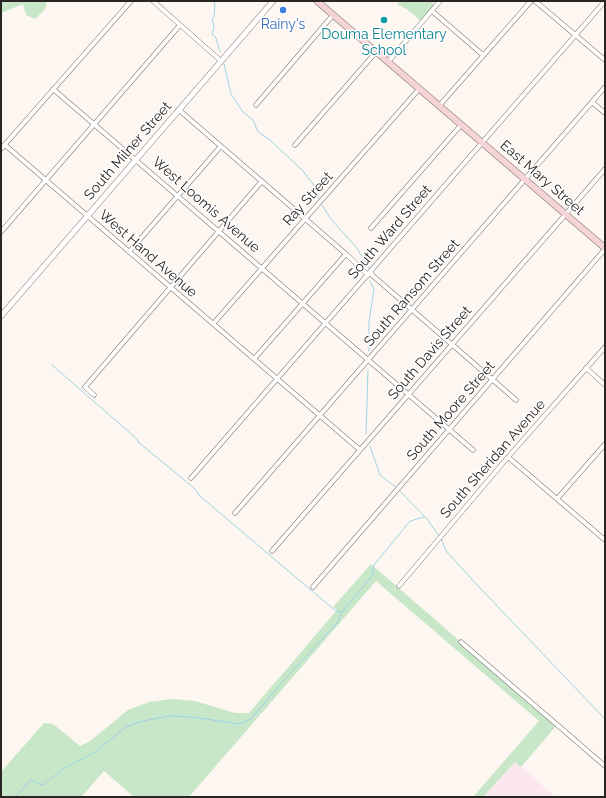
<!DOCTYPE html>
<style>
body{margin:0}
#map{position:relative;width:606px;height:798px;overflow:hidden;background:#fef6f1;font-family:Raleway,sans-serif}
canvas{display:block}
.frame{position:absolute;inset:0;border:2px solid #292523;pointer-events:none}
</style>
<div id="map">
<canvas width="606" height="798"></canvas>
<div class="frame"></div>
</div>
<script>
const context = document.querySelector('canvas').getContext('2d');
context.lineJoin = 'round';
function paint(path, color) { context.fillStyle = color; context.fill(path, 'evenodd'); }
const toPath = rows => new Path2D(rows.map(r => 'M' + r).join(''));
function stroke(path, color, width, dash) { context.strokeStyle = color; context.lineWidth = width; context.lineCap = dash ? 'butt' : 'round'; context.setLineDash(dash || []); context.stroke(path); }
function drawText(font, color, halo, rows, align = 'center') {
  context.font = font + ' Raleway,sans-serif'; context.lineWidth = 3; context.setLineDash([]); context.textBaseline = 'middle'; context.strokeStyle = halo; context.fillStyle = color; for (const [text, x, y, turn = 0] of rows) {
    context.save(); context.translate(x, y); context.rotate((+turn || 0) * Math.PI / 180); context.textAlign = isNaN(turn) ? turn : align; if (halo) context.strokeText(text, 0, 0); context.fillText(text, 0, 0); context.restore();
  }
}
paint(toPath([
 [515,762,521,767,556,797,483,797]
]), '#fce7ee');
paint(toPath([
 [1,1,44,1,47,4,45,9,35,19,26,15,23,4,1,13],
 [400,1,435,1,433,3,434,8,422,22,408,10,397,4],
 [371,564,557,725,521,767,515,762,483,797,473,797,539,721,376,581,189,797,134,797,104,771,81,797,1,797,1,772,44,723,53,724,80,746,90,741,128,710,149,702,173,699,195,701,235,713,249,713,337,610,333,607]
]), '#c8e7c8');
stroke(toPath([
 [213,1,215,4,214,17,212,19,214,27,212,34,216,38,220,52],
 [224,64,231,94,243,112,253,120,258,132,270,140,302,170,313,184,319,199],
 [322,205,330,218,356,247,369,268],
 [369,351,369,322,374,289,370,281],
 [52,365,137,439,138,442,194,488,200,496,293,575,336,611,342,612],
 [366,434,368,370],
 [370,446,380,475,397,488],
 [399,490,428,520,439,536],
 [441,538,446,551,480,588,605,719],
 [9,797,17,796,30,780,43,785,63,769,95,752,126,727,139,722,168,716,192,717,240,724,251,719,285,679,338,622,342,612,372,576,374,565,410,521,424,517]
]), '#9fd2e5', 1);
const minor = toPath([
 [153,1,221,61],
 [535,1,605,60],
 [432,11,483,55],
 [388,62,440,1],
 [53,89,473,450],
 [592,102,605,113],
 [256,105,333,15],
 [439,106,531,1],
 [179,110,346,254,368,275],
 [5,145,360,450],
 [295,145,376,52],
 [1,149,131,1],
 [371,228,461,125],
 [1,232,180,25],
 [129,252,221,146],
 [371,271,372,275,516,400],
 [213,324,419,89],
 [254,359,346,254],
 [586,368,605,385],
 [94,395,85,387,262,181],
 [508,457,605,540],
 [191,478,605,1],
 [557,499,605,444],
 [235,513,605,87],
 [272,551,605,169],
 [399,586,508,457,605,347],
 [313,587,605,249],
 [461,642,605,766]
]);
const tertiary = toPath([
 [1,316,273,1]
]);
const secondary = toPath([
 [317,1,605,248]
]);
stroke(minor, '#817873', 5);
stroke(tertiary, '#817873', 6);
stroke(secondary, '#817873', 7);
stroke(minor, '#fff', 4);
stroke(tertiary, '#fff', 5);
stroke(secondary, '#f5d3d6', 6);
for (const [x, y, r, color] of [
 [283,10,4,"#3f7fe0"],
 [384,20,4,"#0f9aa8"]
]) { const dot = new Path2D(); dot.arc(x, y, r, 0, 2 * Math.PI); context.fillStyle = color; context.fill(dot); stroke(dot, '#fff', 1.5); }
drawText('14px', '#366cbe', '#fff', [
 ["Rainy's",283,25]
]);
drawText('14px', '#0d838f', '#fff', [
 ["Douma Elementary",384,35],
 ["School",384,51]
]);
drawText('14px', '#292523', '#fff', [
 ["South Milner Street",128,151,-49],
 ["East Mary Street",542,178,41],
 ["Ray Street",308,199,-48],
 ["West Loomis Avenue",206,205,41],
 ["South Ward Street",390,232,-49],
 ["West Hand Avenue",148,254,41],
 ["South Ransom Street",412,293,-49],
 ["South Davis Street",430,353,-49],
 ["South Moore Street",451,411,-49],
 ["South Sheridan Avenue",493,459,-49]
]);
</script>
